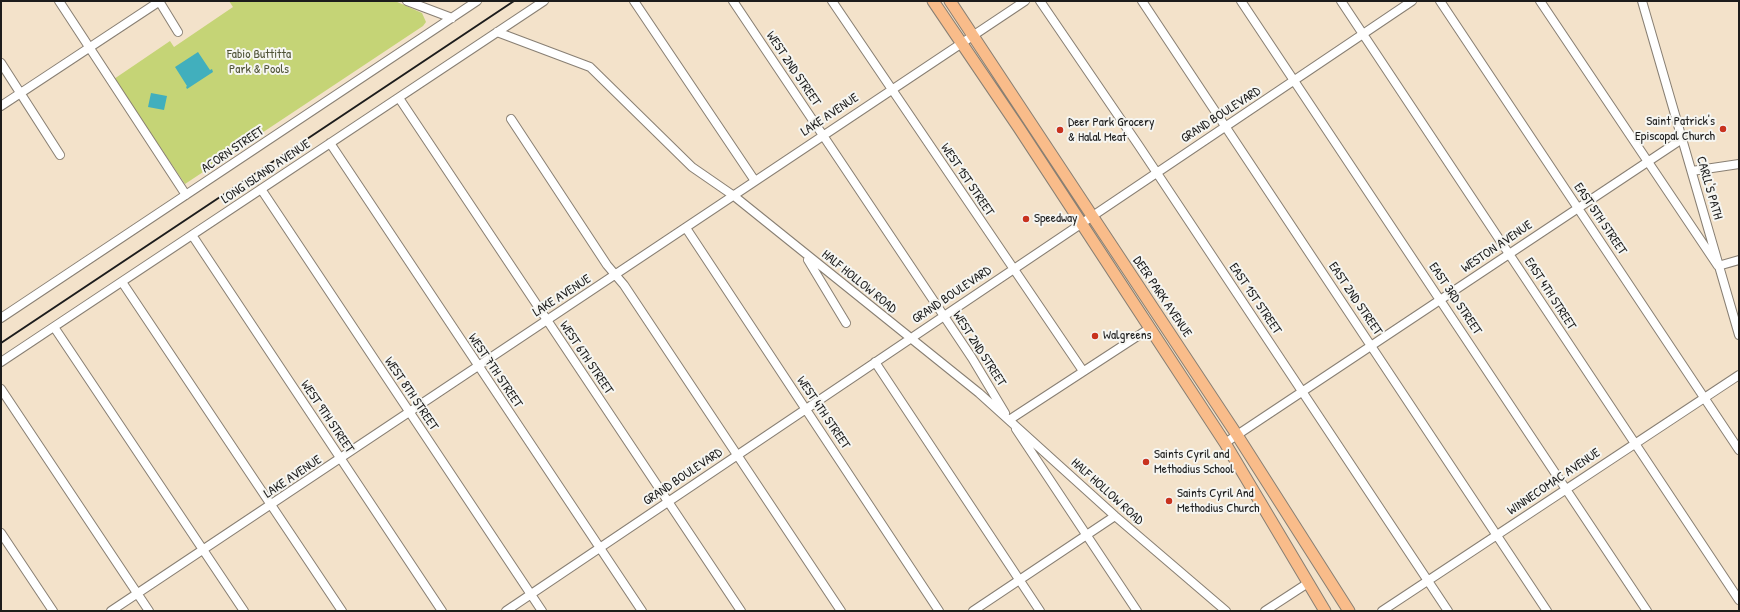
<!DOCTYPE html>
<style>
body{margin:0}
#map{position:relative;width:1740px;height:612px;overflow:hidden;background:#f3e2ca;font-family:"Patrick Hand",sans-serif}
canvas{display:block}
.frame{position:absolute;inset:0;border:2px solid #1c1c1c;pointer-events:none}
</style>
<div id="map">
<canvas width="1740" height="612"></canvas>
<div class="frame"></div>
</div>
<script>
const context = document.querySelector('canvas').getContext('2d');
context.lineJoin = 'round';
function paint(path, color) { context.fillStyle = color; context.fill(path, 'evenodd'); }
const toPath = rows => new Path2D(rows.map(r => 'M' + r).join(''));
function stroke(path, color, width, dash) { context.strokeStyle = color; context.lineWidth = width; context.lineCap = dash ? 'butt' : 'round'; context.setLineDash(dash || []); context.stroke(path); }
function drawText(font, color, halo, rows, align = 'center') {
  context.font = font + ' "Patrick Hand",sans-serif'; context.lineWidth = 4; context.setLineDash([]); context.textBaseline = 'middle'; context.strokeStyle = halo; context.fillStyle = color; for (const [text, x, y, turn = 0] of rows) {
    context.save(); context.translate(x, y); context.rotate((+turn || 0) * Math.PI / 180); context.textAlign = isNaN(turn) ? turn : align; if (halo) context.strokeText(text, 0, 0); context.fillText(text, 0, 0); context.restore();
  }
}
paint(toPath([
 [229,1,395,1,422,13,426,22,423,26,185,184,114,79,170,41,174,47,233,7]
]), '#c5d476');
paint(toPath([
 [198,52,210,70,212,69,213,72,187,89,186,87,187,86,175,67],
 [151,93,167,96,164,110,148,107]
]), '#41afbd');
const minor = toPath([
 [59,1,186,195],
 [159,1,178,32],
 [407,1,452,18],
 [634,1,755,181],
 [733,1,972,358,1005,413],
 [832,1,1083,371],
 [1040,1,1139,146,1448,611],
 [1142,1,1547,611],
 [1241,1,1647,611],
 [1341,1,1739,600],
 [1440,1,1739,450],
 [1540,1,1718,266,1739,260],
 [1642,1,1739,335],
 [497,32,590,67,692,167,734,196,979,393,1115,516,1226,611],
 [1,63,60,155],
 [399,98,741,611],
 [1,106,160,1],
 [511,119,607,265,624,285,841,611],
 [330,143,642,611],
 [1692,171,1739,164],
 [261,189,542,611],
 [686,228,939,611],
 [192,235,442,611],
 [808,260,846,323],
 [122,282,342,611],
 [1,318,477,1],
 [54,327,244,611],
 [1,362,544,1],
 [875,362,1040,611],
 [1,389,149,611],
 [1009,420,1150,328],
 [1016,429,1137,611],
 [1225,443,1682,139],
 [1,533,53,611],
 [111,611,1025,1],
 [506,611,1412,1],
 [973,611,1115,516],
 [1265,611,1308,583],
 [1382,611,1739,375]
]);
const major = toPath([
 [933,1,1019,128,1225,443,1325,611],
 [950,1,1237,435,1349,611]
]);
stroke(minor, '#887f73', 10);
stroke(major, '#887f73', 13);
stroke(minor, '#fff', 8);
stroke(major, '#f9bc8a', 11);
stroke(toPath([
 [1,343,514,1]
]), '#1c1c1c', 2);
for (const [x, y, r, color] of [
 [1723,129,4,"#c8321e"],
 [1060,130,4,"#c8321e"],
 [1026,219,4,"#c8321e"],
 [1095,336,4,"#c8321e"],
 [1146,462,4,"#c8321e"],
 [1169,501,4,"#c8321e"]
]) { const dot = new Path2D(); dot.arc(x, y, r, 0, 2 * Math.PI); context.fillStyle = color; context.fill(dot); stroke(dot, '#f6f6f2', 1.5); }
drawText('13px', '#4f5337', '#f6f6f2', [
 ["Fabio Buttitta",259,55],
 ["Park & Pools",259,70]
]);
drawText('13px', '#1c1c1c', '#f6f6f2', [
 ["WEST 2ND STREET",793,69,56],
 ["LAKE AVENUE",830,115,-34],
 ["GRAND BOULEVARD",1221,115,-33],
 ["ACORN STREET",233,150,-34],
 ["LONG ISLAND AVENUE",266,172,-34],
 ["WEST 1ST STREET",967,180,56],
 ["CARLL'S PATH",1709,188,74],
 ["EAST 5TH STREET",1600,219,56],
 ["WESTON AVENUE",1497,247,-34],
 ["HALF HOLLOW ROAD",859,282,39],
 ["EAST 4TH STREET",1550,294,57],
 ["GRAND BOULEVARD",952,295,-34],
 ["LAKE AVENUE",562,296,-33],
 ["DEER PARK AVENUE",1162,297,56],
 ["EAST 1ST STREET",1255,299,56],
 ["EAST 2ND STREET",1355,299,56],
 ["EAST 3RD STREET",1455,299,56],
 ["WEST 2ND STREET",979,349,57],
 ["WEST 6TH STREET",586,358,56],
 ["WEST 7TH STREET",495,371,56],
 ["WEST 8TH STREET",411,394,56],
 ["WEST 4TH STREET",823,413,56],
 ["WEST 9TH STREET",327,417,56],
 ["LAKE AVENUE",293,477,-34],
 ["GRAND BOULEVARD",683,477,-34],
 ["WINNECOMAC AVENUE",1554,482,-34],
 ["HALF HOLLOW ROAD",1107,492,42]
]);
drawText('13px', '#1c1c1c', '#f6f6f2', [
 ["Saint Patrick's",1715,122,"right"],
 ["Episcopal Church",1715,137,"right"],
 ["Deer Park Grocery",1068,123],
 ["& Halal Meat",1068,138],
 ["Speedway",1034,219],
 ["Walgreens",1103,336],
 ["Saints Cyril and",1154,455],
 ["Methodius School",1154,470],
 ["Saints Cyril And",1177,494],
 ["Methodius Church",1177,509]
], 'left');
</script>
